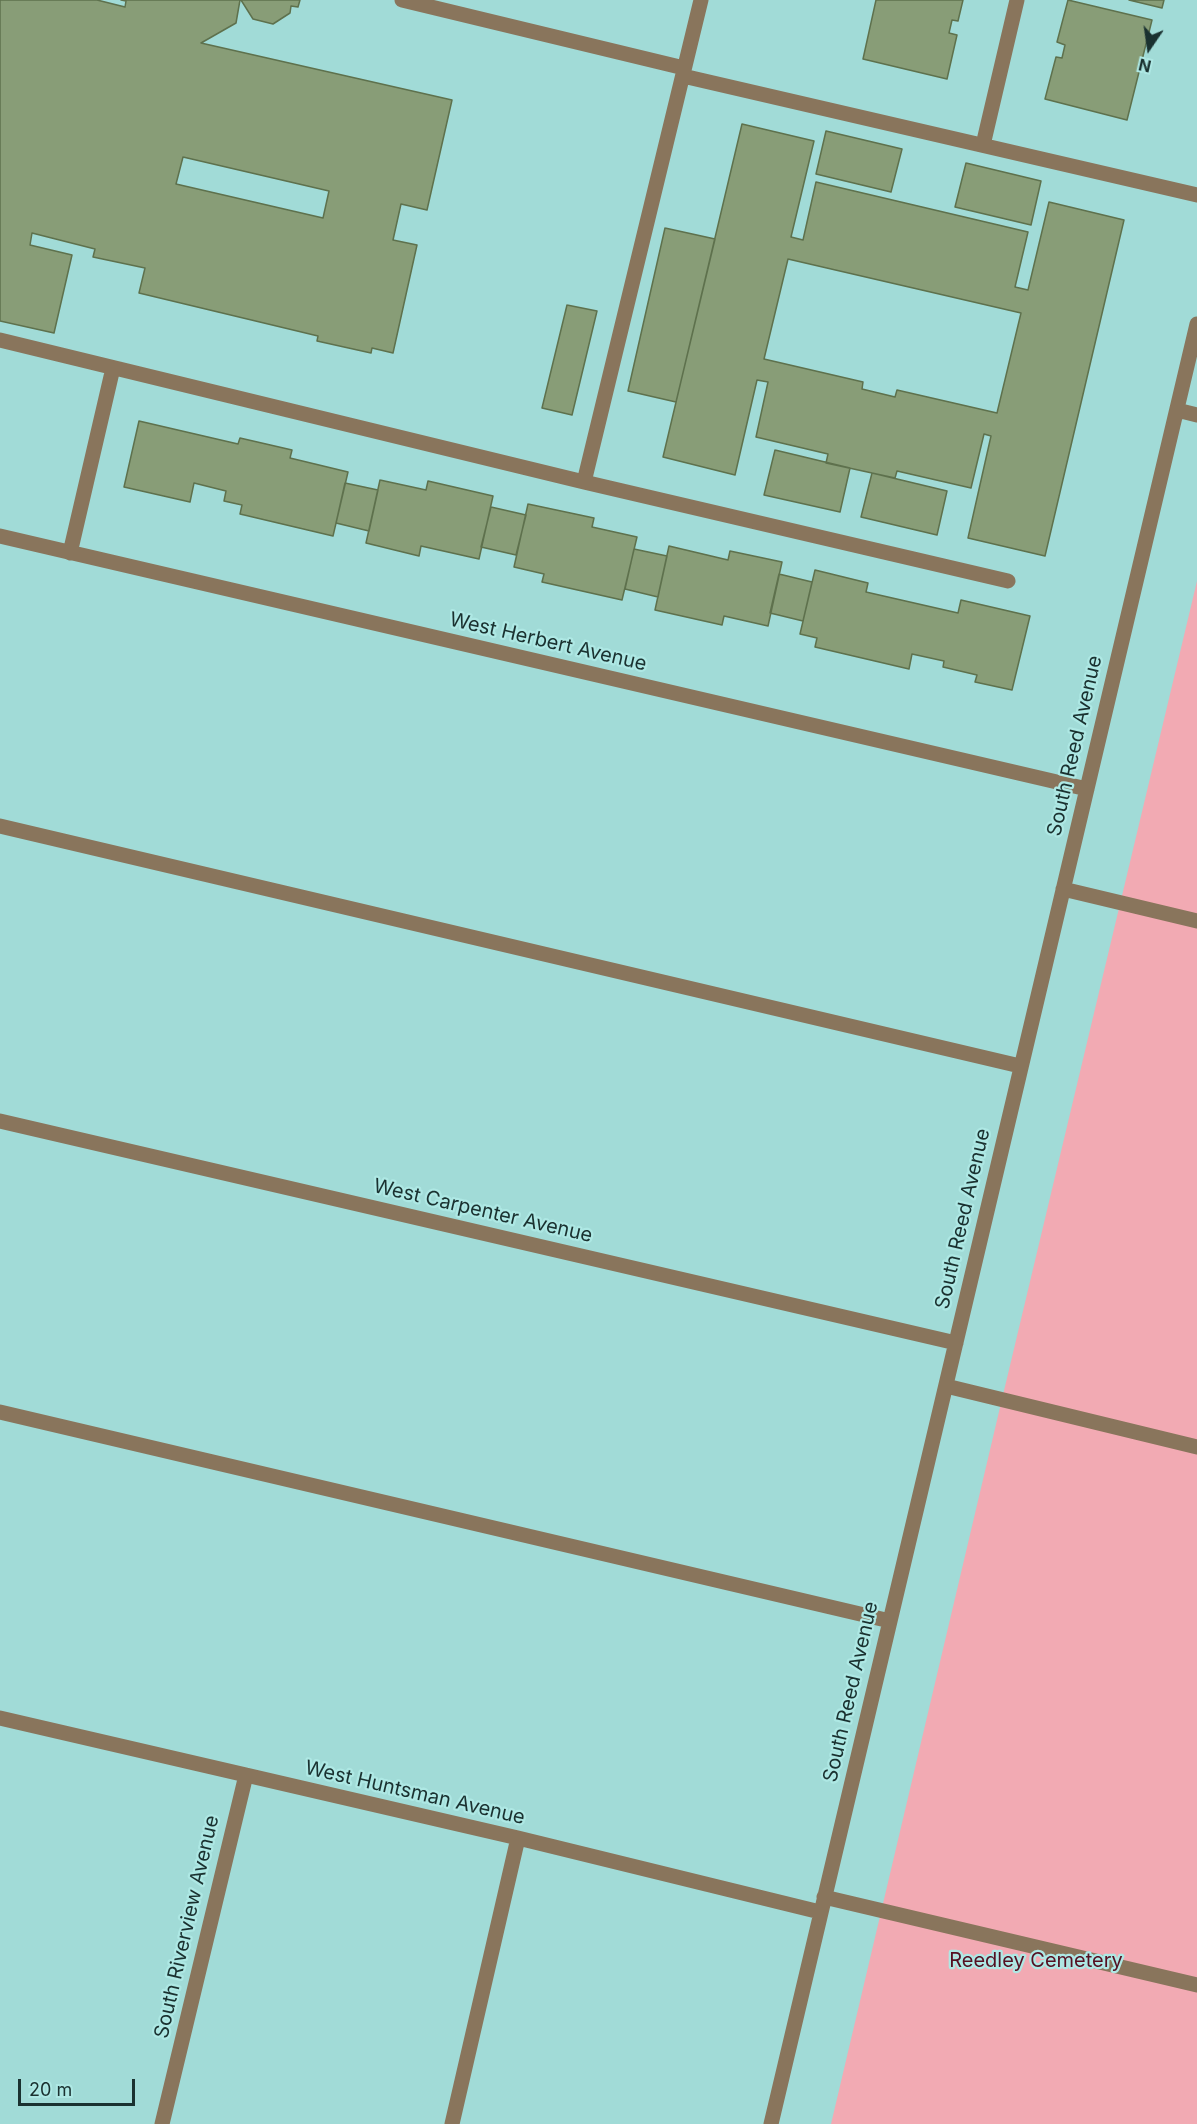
<!DOCTYPE html>
<style>
body{margin:0}
#map{position:relative;width:1197px;height:2124px;overflow:hidden;background:#a1dbd7;font-family:Inter,sans-serif}
canvas{display:block}
.north{position:absolute;left:1119px;top:18px;width:60px;height:60px;-webkit-text-stroke:4px #aee8e4;paint-order:stroke;rotate:193deg;font-size:16px;font-weight:700;line-height:24px;text-align:center;color:#1a3130}
.north::after{content:'';display:block;margin:auto;width:21px;height:27px;background:#1a3130;clip-path:polygon(50% 0,100% 100%,50% 72%,0 100%)}
.scale{position:absolute;left:18px;top:2079px;width:117px;height:27px;box-sizing:border-box;border:3px solid #1a3130;border-top:0;padding-left:8px;font-size:18px;line-height:21px;white-space:nowrap;color:#1a3130;-webkit-text-stroke:4px #aee8e4;paint-order:stroke}
</style>
<div id="map">
<canvas width="1197" height="2124"></canvas>
<div class="north">N</div>
<div class="scale">20 m</div>
</div>
<script>
const context = document.querySelector('canvas').getContext('2d');
context.lineJoin = 'round';
function paint(path, color) { context.fillStyle = color; context.fill(path, 'evenodd'); }
const toPath = rows => new Path2D(rows.map(r => 'M' + r).join(''));
function stroke(path, color, width, dash) { context.strokeStyle = color; context.lineWidth = width; context.lineCap = dash ? 'butt' : 'round'; context.setLineDash(dash || []); context.stroke(path); }
function drawText(font, color, halo, rows, align = 'center') {
  context.font = font + ' Inter,sans-serif'; context.lineWidth = 4.5; context.setLineDash([]); context.textBaseline = 'middle'; context.strokeStyle = halo; context.fillStyle = color; for (const [text, x, y, turn = 0] of rows) {
    context.save(); context.translate(x, y); context.rotate((+turn || 0) * Math.PI / 180); context.textAlign = isNaN(turn) ? turn : align; if (halo) context.strokeText(text, 0, 0); context.fillText(text, 0, 0); context.restore();
  }
}
paint(toPath([
 [1197,581,1197,2124,831,2124,1002,1399]
]), '#f2aab3');
const building = toPath([
 [0,0,97,0,125,7,126,1,121,0,240,0,236,23,201,43,452,100,427,210,401,204,393,240,417,245,393,353,372,348,371,353,317,341,318,336,139,293,145,268,93,257,95,249,32,233,30,245,72,255,54,333,0,321,0,0],
 [183,157,329,191,323,218,176,184,183,157],
 [241,0,300,0,298,7,291,6,290,13,273,24,253,19,241,0],
 [876,0,963,0,958,21,952,20,949,33,957,35,947,79,863,59,876,0],
 [1068,0,1152,20,1127,120,1045,99,1056,57,1062,58,1065,45,1057,42,1068,0],
 [1129,0,1164,0,1162,8,1129,0],
 [742,124,814,141,791,237,803,240,816,182,1028,232,1015,287,1028,290,1049,202,1124,220,1045,556,968,538,991,436,984,434,971,488,897,471,895,478,826,463,828,454,756,437,768,382,757,380,735,475,663,457,742,124],
 [788,259,1021,313,997,413,897,390,895,397,862,389,863,382,764,359,788,259],
 [826,131,902,149,891,192,816,174,826,131],
 [966,163,1041,181,1031,225,955,207,966,163],
 [665,228,715,239,676,402,628,391,665,228],
 [567,305,597,311,572,415,542,408,567,305],
 [139,421,238,444,240,438,292,450,290,458,348,472,333,536,240,514,242,505,224,501,226,491,194,483,190,502,124,487,139,421],
 [775,450,850,468,840,512,764,495,775,450],
 [872,473,947,491,937,535,861,517,872,473],
 [380,480,426,490,428,481,493,496,479,559,421,546,419,556,366,543,380,480],
 [345,483,378,490,369,531,336,523,345,483],
 [528,504,594,518,592,527,637,537,622,600,542,582,544,574,514,567,528,504],
 [491,507,526,515,516,555,481,547,491,507],
 [669,546,728,560,730,551,782,562,768,626,724,616,722,625,655,610,669,546],
 [634,549,667,556,658,597,625,589,634,549],
 [815,570,868,583,866,592,958,613,961,600,1030,616,1012,690,975,682,977,675,943,667,944,661,912,654,909,669,815,647,817,638,800,634,815,570],
 [779,574,812,582,803,621,770,613,779,574]
]);
paint(building, '#889d77');
stroke(building, '#5e714d', 1.5);
stroke(toPath([
 [402,0,684,68],
 [683,76,1197,195],
 [983,145,1017,0],
 [0,340,584,482,1008,581],
 [1177,410,1197,415],
 [584,482,701,0],
 [0,536,1087,789],
 [70,553,113,368],
 [0,826,1020,1066],
 [1063,889,1197,921],
 [0,1121,956,1343],
 [946,1386,1197,1447],
 [0,1412,890,1621],
 [0,1718,518,1838,820,1912],
 [824,1897,1197,1985],
 [162,2124,246,1775],
 [452,2124,518,1838],
 [771,2124,1197,324]
]), '#89755c', 15);
drawText('20px', '#1a3130', '#aee8e4', [
 ["West Herbert Avenue",548,642,13],
 ["South Reed Avenue",1075,746,-77],
 ["West Carpenter Avenue",483,1211,13],
 ["South Reed Avenue",963,1219,-77],
 ["South Reed Avenue",851,1692,-77],
 ["West Huntsman Avenue",415,1793,13],
 ["South Riverview Avenue",187,1927,-77]
]);
drawText('20px', '#550f21', '#aee8e4', [
 ["Reedley Cemetery",1036,1961]
]);
</script>
